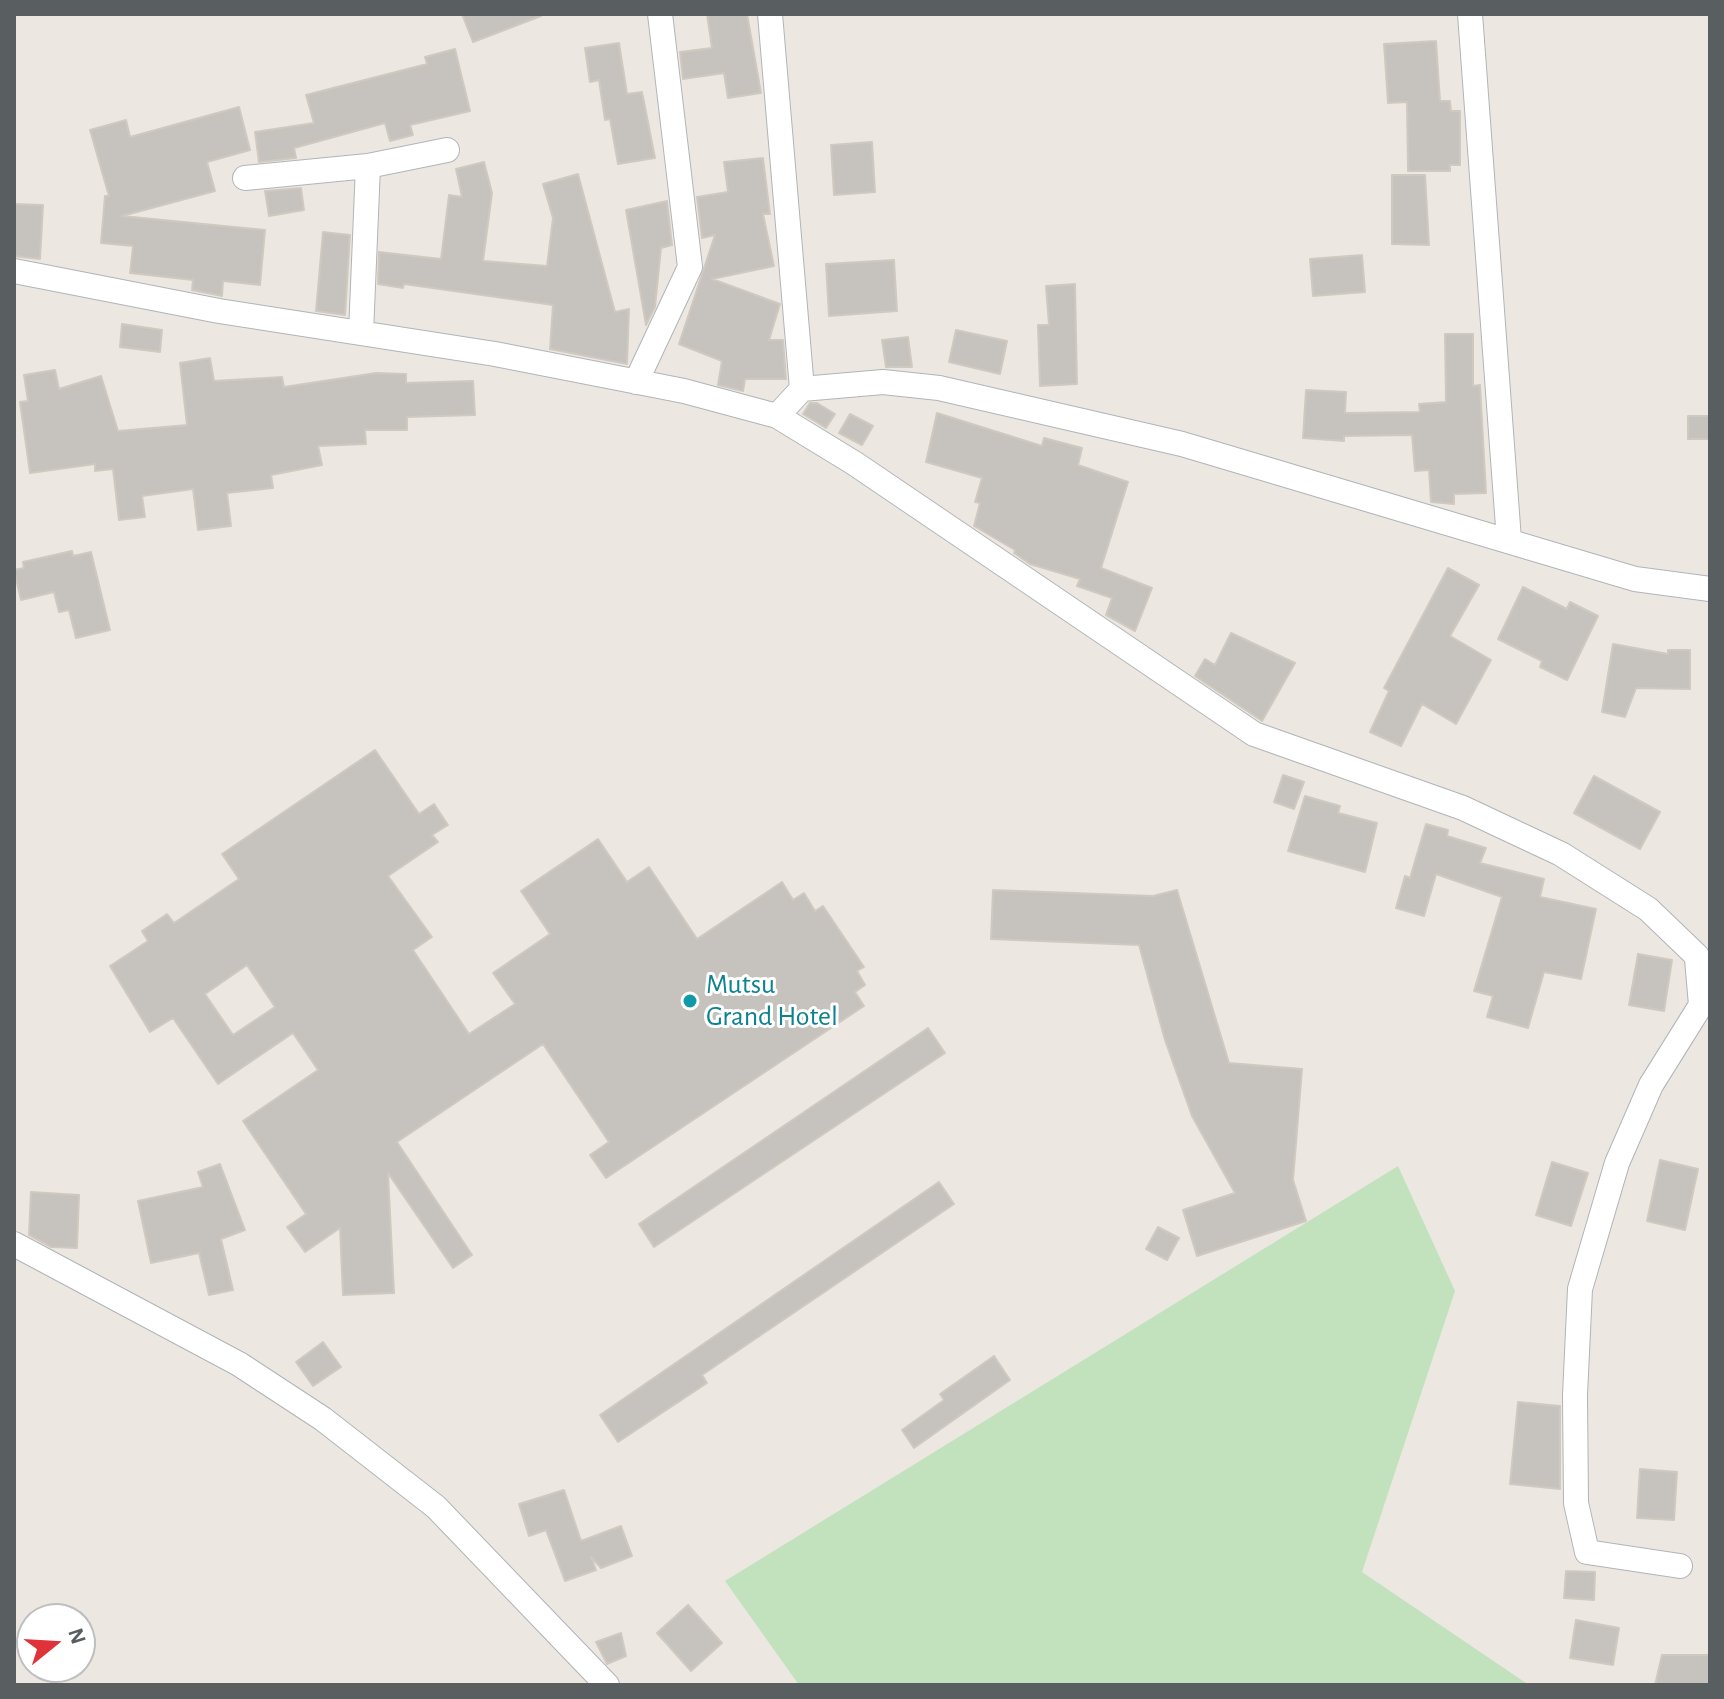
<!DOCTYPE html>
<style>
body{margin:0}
#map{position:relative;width:1724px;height:1699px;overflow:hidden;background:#ece8e1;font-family:"Alegreya Sans",sans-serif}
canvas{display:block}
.frame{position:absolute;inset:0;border:16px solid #595e61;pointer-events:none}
.north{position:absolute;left:16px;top:1603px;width:80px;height:80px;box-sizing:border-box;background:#fff;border:2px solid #bdbfc0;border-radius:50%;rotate:72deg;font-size:22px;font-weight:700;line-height:32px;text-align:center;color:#595e61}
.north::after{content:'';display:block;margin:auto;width:28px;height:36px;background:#df3339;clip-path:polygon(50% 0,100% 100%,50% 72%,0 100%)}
</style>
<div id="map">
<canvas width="1724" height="1699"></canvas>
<div class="frame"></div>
<div class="north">N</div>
</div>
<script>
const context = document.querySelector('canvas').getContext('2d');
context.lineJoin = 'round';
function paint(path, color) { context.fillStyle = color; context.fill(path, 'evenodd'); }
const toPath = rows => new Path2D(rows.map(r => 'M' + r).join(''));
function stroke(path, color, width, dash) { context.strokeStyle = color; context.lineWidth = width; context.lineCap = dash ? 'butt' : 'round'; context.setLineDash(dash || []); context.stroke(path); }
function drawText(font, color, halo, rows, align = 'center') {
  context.font = font + ' "Alegreya Sans",sans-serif'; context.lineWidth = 6; context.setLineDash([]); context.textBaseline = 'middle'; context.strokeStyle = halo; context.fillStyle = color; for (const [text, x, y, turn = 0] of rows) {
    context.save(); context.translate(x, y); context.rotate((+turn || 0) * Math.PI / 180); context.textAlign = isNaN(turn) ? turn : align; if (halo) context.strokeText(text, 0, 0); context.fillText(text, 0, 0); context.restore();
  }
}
paint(toPath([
 [1398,1166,1455,1291,1362,1572,1529,1685,799,1685,725,1581]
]), '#c2e2be');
const building = toPath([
 [462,14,541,14,541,16,473,42,462,14],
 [707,14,747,14,761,93,728,98,724,73,683,79,680,52,712,48,707,14],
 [1436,41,1440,101,1450,101,1451,111,1460,111,1460,165,1450,165,1450,171,1408,171,1407,102,1388,103,1384,44,1436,41],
 [619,43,627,94,642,92,655,158,618,164,610,119,605,120,599,80,590,82,585,48,619,43],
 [455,49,470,111,410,125,413,135,390,141,385,123,294,148,296,158,259,162,255,132,314,123,306,95,427,64,425,57,455,49],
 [239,107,250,150,207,162,215,191,122,216,265,230,260,285,223,281,222,296,192,290,193,280,130,273,133,246,101,243,105,196,109,196,90,130,126,120,130,137,239,107],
 [872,142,875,192,834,195,831,145,872,142],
 [763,158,770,214,763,214,774,266,712,279,780,304,769,340,783,340,786,379,745,379,743,391,718,385,722,361,679,344,715,235,702,238,697,197,728,192,724,162,763,158],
 [484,162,492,193,483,261,547,266,553,218,543,184,578,174,615,312,629,309,627,364,550,349,553,305,404,284,403,288,378,284,379,252,441,259,449,195,462,197,456,169,484,162],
 [1392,175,1425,175,1429,245,1392,244,1392,175],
 [301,188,304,210,269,216,265,191,301,188],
 [667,201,672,245,661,248,655,307,646,325,626,210,667,201],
 [14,204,43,205,40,259,14,256,14,204],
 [323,232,350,235,345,315,316,311,323,232],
 [1362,255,1365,292,1313,296,1310,259,1362,255],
 [894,260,897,311,829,316,826,264,894,260],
 [1075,284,1077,384,1040,386,1038,325,1049,325,1046,286,1075,284],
 [122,324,162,330,160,352,120,347,122,324],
 [956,330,1007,341,1000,374,949,362,956,330],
 [1445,334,1473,334,1473,386,1480,385,1486,493,1454,494,1454,504,1431,502,1429,470,1415,471,1412,435,1344,436,1344,441,1303,438,1306,390,1346,392,1345,413,1420,412,1419,404,1446,402,1445,334],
 [908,337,912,367,886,367,882,340,908,337],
 [210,358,214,381,282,377,284,387,376,373,406,374,406,383,473,381,475,415,407,417,407,430,365,430,366,444,318,446,322,465,271,475,273,488,227,493,231,526,198,530,193,489,142,496,145,517,119,520,113,469,95,471,95,464,30,473,20,402,28,401,24,375,55,370,59,389,101,376,118,431,187,425,180,363,210,358],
 [810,403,817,403,835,414,826,428,803,414,810,403],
 [937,413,1042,446,1044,438,1082,448,1078,465,1128,482,1101,568,1152,588,1135,631,1106,615,1112,598,1077,586,1080,579,1030,564,1014,553,1015,550,974,526,980,503,975,502,982,478,926,462,937,413],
 [850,414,873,426,862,445,839,433,850,414],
 [1688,416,1710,416,1710,439,1688,439,1688,416],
 [72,551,73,556,91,552,110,630,76,638,69,610,59,612,54,592,21,600,14,570,24,568,23,562,72,551],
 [1448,568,1479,585,1450,636,1491,660,1456,724,1422,704,1401,746,1370,732,1389,691,1384,688,1448,568],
 [1523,587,1567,609,1570,602,1598,616,1567,680,1540,667,1542,661,1498,639,1523,587],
 [1231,633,1295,663,1262,721,1195,676,1205,659,1215,665,1231,633],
 [1613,644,1668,654,1668,650,1690,650,1690,689,1636,688,1625,717,1602,712,1613,644],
 [375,750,419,814,434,804,448,825,432,835,438,842,388,876,432,937,413,950,469,1034,515,1004,493,973,550,934,521,891,598,839,627,882,649,867,697,939,782,882,793,900,804,893,815,911,823,906,864,967,857,971,865,985,855,992,864,1006,606,1178,590,1155,609,1142,543,1044,397,1142,472,1255,453,1268,388,1173,394,1293,343,1295,340,1228,305,1252,287,1227,306,1214,243,1121,318,1070,293,1033,218,1084,173,1018,150,1032,110,966,148,941,142,931,167,914,174,923,239,879,222,854,375,750],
 [247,965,275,1007,233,1035,205,994,247,965],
 [1283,775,1304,782,1294,809,1274,802,1283,775],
 [1594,776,1660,812,1640,849,1574,813,1594,776],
 [1305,796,1340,806,1338,813,1377,823,1365,872,1288,851,1305,796],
 [1426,824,1448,830,1447,836,1486,848,1480,863,1544,879,1540,897,1596,909,1581,979,1544,972,1528,1028,1487,1017,1493,996,1474,991,1502,897,1436,874,1424,916,1396,908,1405,876,1410,878,1426,824],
 [993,890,1153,896,1177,890,1229,1063,1302,1069,1293,1180,1306,1221,1197,1256,1183,1210,1235,1193,1192,1116,1165,1040,1139,945,991,939,993,890],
 [1638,954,1672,960,1664,1011,1629,1005,1638,954],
 [928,1028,945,1053,654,1247,639,1224,928,1028],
 [1660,1160,1698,1169,1685,1230,1647,1221,1660,1160],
 [1552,1162,1588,1173,1571,1226,1536,1215,1552,1162],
 [220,1164,245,1230,221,1239,233,1290,209,1295,199,1253,151,1263,138,1201,203,1187,198,1172,220,1164],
 [939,1182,954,1204,702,1375,707,1383,618,1442,600,1415,939,1182],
 [31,1192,79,1195,77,1248,51,1247,29,1235,31,1192],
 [1158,1227,1179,1238,1167,1260,1146,1249,1158,1227],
 [323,1342,341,1367,313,1386,296,1362,323,1342],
 [994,1356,1010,1380,914,1448,902,1430,944,1400,940,1394,994,1356],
 [1518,1402,1560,1406,1560,1489,1510,1484,1518,1402],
 [1640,1469,1677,1472,1674,1520,1637,1518,1640,1469],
 [564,1490,581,1541,621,1526,632,1556,601,1568,591,1557,596,1570,565,1581,546,1530,529,1536,519,1504,564,1490],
 [1566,1571,1595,1572,1594,1600,1564,1598,1566,1571],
 [688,1605,722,1643,691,1671,657,1633,688,1605],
 [1576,1620,1619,1628,1613,1665,1570,1658,1576,1620],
 [621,1633,626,1656,607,1664,596,1642,621,1633],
 [1662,1655,1710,1655,1710,1685,1655,1685,1662,1655]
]);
paint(building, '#c6c3be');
stroke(building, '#d0c9c0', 2);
const street = toPath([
 [770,14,802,389],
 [1470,14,1509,540],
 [245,178,368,166],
 [14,271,219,311,495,354,684,391,777,416,854,463,1254,734,1463,808,1561,854,1648,909,1697,956,1710,977],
 [361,333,368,166,447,150],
 [636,382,690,267,660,14],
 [777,416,802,389,883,382,939,388,1182,444,1635,579,1710,589],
 [14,1244,239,1364,323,1419,436,1507,607,1685],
 [1680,1566,1587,1552,1576,1503,1575,1395,1580,1289,1617,1163,1651,1085,1701,1005,1697,959]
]);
stroke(street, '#b1b4b8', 26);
stroke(street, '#fff', 24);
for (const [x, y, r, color] of [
 [690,1001,8,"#0f9aa8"]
]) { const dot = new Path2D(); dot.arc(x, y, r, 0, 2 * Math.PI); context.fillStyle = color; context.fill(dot); stroke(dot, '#fff', 3); }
drawText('28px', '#0d838f', '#fff', [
 ["Mutsu",706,985],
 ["Grand Hotel",706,1017]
], 'left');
</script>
